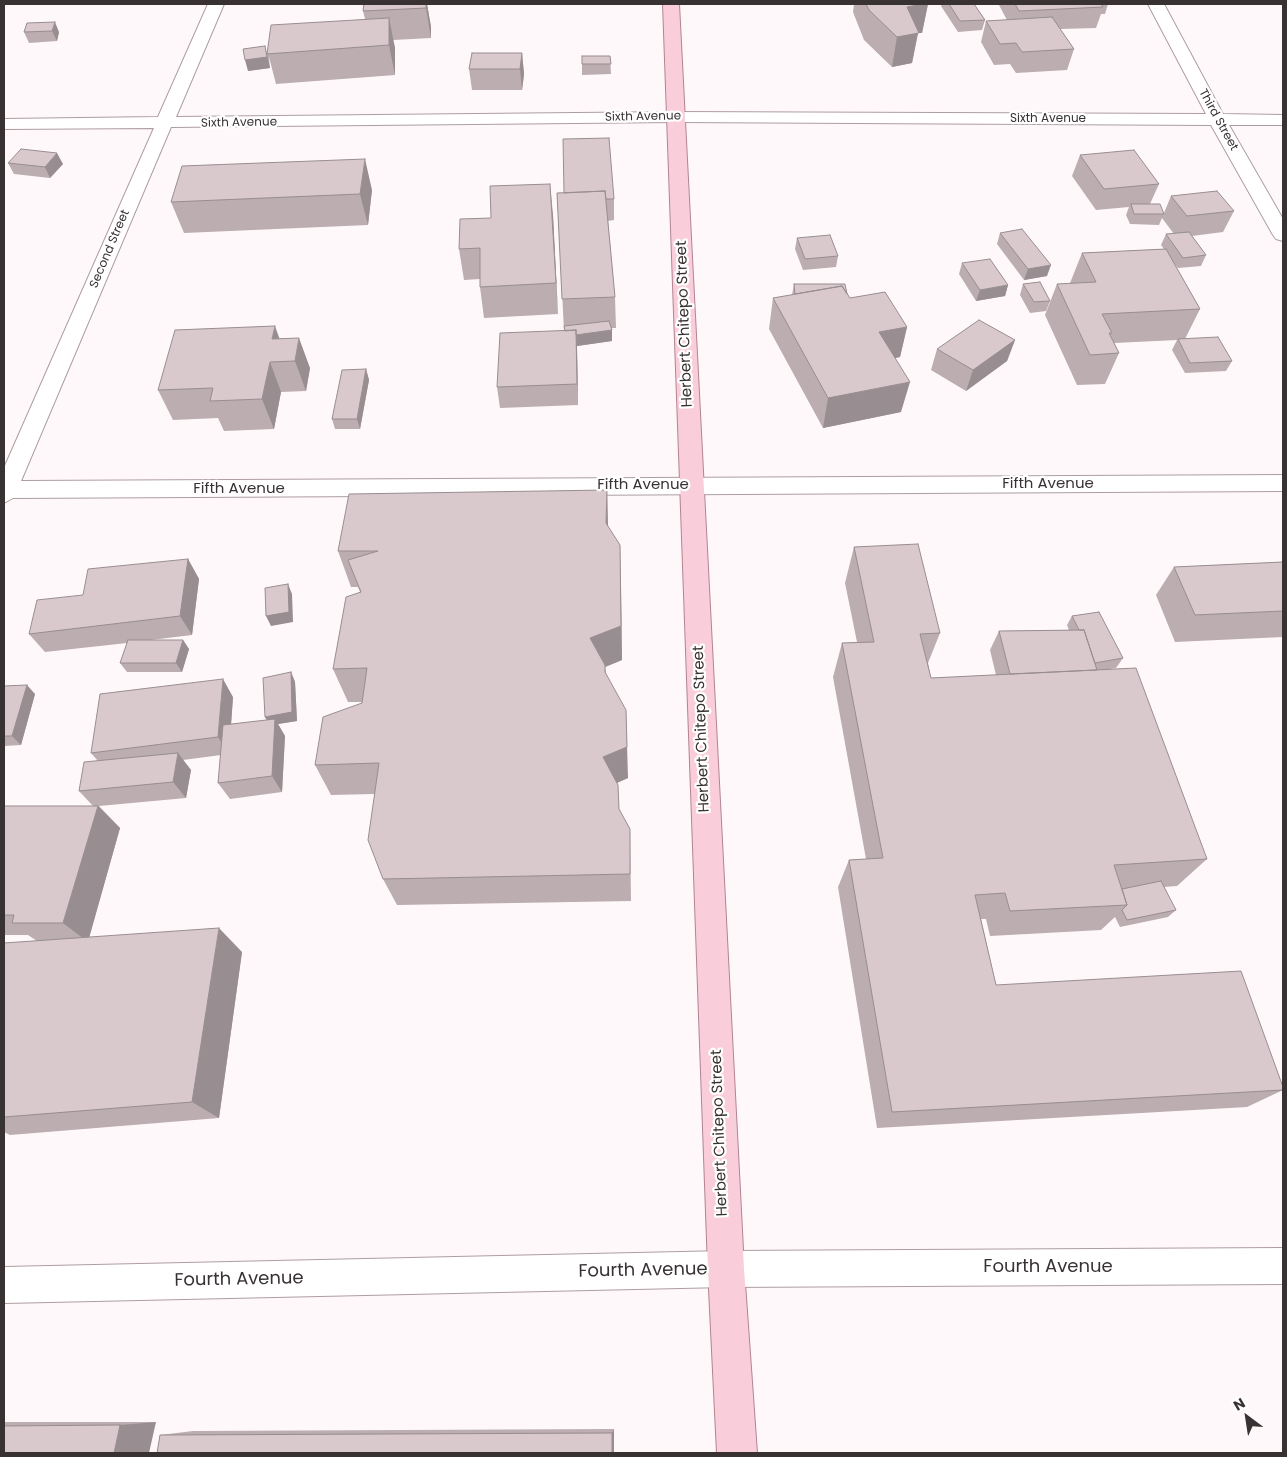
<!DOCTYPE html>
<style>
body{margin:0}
#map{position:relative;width:1287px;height:1457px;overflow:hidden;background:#fff8fa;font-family:Poppins,sans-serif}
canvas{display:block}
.frame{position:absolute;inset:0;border:5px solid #383233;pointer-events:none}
.north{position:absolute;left:1222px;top:1392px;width:50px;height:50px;-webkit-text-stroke:4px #fff;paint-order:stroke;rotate:329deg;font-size:14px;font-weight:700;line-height:20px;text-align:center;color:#383233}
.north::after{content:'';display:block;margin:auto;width:18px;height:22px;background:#383233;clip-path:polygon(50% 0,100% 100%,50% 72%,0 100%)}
</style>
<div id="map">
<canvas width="1287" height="1457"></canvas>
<div class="frame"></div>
<div class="north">N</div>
</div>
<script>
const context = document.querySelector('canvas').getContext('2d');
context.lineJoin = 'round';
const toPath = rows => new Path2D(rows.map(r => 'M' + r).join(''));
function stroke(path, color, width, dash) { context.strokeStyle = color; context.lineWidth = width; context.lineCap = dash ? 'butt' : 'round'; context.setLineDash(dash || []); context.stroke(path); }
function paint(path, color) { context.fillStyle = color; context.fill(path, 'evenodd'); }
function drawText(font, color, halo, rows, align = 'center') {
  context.font = font + ' Poppins,sans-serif'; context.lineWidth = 4.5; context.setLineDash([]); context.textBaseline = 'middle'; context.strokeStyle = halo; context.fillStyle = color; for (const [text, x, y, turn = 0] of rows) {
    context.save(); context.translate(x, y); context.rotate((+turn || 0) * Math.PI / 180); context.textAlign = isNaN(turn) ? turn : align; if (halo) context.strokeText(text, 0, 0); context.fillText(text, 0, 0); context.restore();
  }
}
const minor = toPath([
 [208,4,224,4,176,117,676,112,1206,114,1148,4,1164,4,1223,114,1283,115,1283,125,1229,125,1283,219,1283,241,1276,239,1273,235,1211,125,676,122,171,127,21,481,1283,475,1283,491,13,498,4,503,4,468,154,128,4,129,4,119,158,117,208,4],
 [1283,1248,1283,1284,726,1287,4,1303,4,1267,726,1251,1283,1248]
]);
const major = toPath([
 [663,4,679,4,744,1269,757,1453,717,1453,708,1269,663,4]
]);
stroke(minor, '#ad9da1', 2);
stroke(major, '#b38390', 2);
paint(minor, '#fff');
paint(major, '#f9ceda');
paint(toPath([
 [364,4,427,4,431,27,431,38,393,40,395,48,395,75,276,84,269,57,270,68,248,71,268,53,365,19,363,11],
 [854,4,928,4,922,33,918,33,912,63,892,67,864,40,853,12],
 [942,4,974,4,985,20,982,30,958,32,941,6],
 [999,4,1108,4,1105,14,1101,14,1096,28,1060,29,1074,49,1067,70,1016,73,1010,64,994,65,981,42,986,21,1007,20,999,5],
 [27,23,59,32,57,41,29,43,24,32],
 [522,53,524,74,522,90,472,90,469,69],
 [610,56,611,74,582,75,582,64],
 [1080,155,1159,184,1150,204,1164,213,1171,196,1234,211,1223,232,1192,236,1206,255,1201,266,1178,268,1174,263,1200,309,1185,339,1232,361,1226,371,1185,373,1172,350,1177,340,1114,343,1119,353,1105,384,1077,385,1045,315,1057,284,1070,283,1082,253,1164,249,1161,245,1166,234,1174,234,1162,218,1159,225,1130,224,1126,215,1129,207,1096,210,1072,176],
 [8,163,63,164,50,178,14,174],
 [372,190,368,225,184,233,171,202],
 [557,193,614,199,614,220,608,221,615,297,616,328,611,328,612,341,577,346,578,405,500,408,497,387,564,331],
 [553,215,558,314,484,318,480,287,480,279,464,280,459,249],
 [1000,233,1047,276,1024,280,997,244],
 [797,238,838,256,836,267,803,270,795,249],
 [962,263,1008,285,1005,296,976,301,959,274],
 [794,284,847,294,850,298,907,327,900,357,895,358,901,412,823,428,769,329,773,298,792,295],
 [1023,284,1050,301,1046,311,1030,313,1020,295],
 [279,339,310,368,306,391,281,392,274,429,224,431,218,418,173,420,158,390],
 [1015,340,1007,361,966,391,931,370,937,349],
 [366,369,369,380,360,429,335,429,332,419],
 [607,490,608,526,621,581,622,660,605,667,606,674,628,778,617,783,619,810,630,829,631,901,397,905,383,879,374,794,331,795,315,765,362,702,348,702,333,669,360,592,358,587,351,587,338,551],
 [854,547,940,633,928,663,931,678,996,675,990,650,999,631,1069,630,1067,625,1072,616,1123,658,1116,668,1104,670,1207,859,1177,886,1164,887,1176,910,1168,917,1120,927,1115,917,1101,930,990,936,986,919,981,919,996,985,1283,1090,1247,1107,877,1128,838,887,849,860,866,859,833,677,842,643,857,642,845,583],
 [188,559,199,579,192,635,151,640,183,640,189,649,182,672,127,672,120,663,127,643,45,652,29,634,83,595],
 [1283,562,1283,637,1175,642,1156,595,1174,567],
 [291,672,295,682,297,721,278,724,285,736,282,792,230,799,218,783,221,755,183,760,191,770,186,798,99,806,120,828,89,937,242,952,219,1118,10,1135,4,1132,4,943,37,941,28,935,4,935,4,806,93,806,79,791,98,761,91,753,233,697,231,724,267,720,265,717],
 [4,686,35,694,21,745,4,746],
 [4,1422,156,1422,4,1453],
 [614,1429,614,1453,157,1453,160,1435,193,1431]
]), '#bbadb0');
paint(toPath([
 [426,4,427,4,431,27,431,38,426,8],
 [923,4,928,4,922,33,918,33,912,63,892,67,897,37,907,7],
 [389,18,395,48,395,75,389,45],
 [55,22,59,32,57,41,52,31],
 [265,46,270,68,248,71,245,60],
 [522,53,524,74,522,90,520,69],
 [57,153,63,164,50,178,45,167],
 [365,159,372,190,368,225,360,194],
 [550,184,553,215,558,314,556,283],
 [1051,265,1047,276,1024,280,1028,269],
 [1008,285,1005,296,976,301,980,290],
 [275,326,286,357,272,339],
 [907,327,900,357,872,363,879,332],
 [612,330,612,341,577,346,578,405,577,384,566,336],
 [299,338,310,368,306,391,295,361],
 [1015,340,1007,361,966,391,973,370],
 [270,362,281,392,274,429,262,399],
 [366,369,369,380,360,429,357,419],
 [910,382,901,412,823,428,828,398],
 [607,490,608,527,606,523],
 [620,545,622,660,605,667,607,698,590,638],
 [188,559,199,579,192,635,180,616],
 [288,584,292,594,293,622,271,626,266,616],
 [183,640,189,649,182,672,176,663],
 [291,672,295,682,297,721,278,724,285,736,282,792,272,776,270,726,265,717],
 [223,679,233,697,229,754,218,737],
 [27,685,35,694,21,745,12,736],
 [626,710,628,778,605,788,603,757],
 [178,753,191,770,186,798,173,782],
 [98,806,120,828,88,942,63,923],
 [219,928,242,952,219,1118,192,1102],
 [156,1422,149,1453,114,1453,120,1425],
 [614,1429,614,1453,612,1453,612,1433]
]), '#988d90');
const building = toPath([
 [364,4,426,4,426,8,363,11,364,4],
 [866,4,923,4,907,7,919,33,897,37,869,10,866,4],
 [949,4,974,4,985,20,960,21,949,4],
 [1015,4,1101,4,1103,7,1019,11,1015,4],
 [1052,17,1074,49,1022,52,1016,43,1000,44,986,21,1052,17],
 [389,18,389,45,267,54,271,25,389,18],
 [55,22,52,31,24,32,27,23,55,22],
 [265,46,267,57,245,60,243,49,265,46],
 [472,53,522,53,520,69,469,69,472,53],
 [582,56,610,56,611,64,582,64,582,56],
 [609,138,614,199,606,199,605,191,564,193,563,139,609,138],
 [21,149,57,153,45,167,8,163,21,149],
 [1134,150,1159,184,1104,189,1080,155,1134,150],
 [365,159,360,194,171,202,182,166,365,159],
 [550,184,556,283,480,287,480,248,459,249,460,219,491,218,490,186,550,184],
 [605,191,615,297,562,299,557,193,605,191],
 [1217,191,1234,211,1187,216,1171,196,1217,191],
 [1131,204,1160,204,1164,214,1134,214,1131,204],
 [1022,229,1051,265,1028,269,1000,233,1022,229],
 [1189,232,1206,255,1183,258,1166,234,1189,232],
 [830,235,838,256,805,259,797,238,830,235],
 [1166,249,1200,309,1102,314,1112,333,1109,333,1119,353,1090,355,1057,284,1096,282,1082,253,1166,249],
 [990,259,1008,285,980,290,962,263,990,259],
 [1040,282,1050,301,1034,302,1023,284,1040,282],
 [794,284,845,284,847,294,842,286,795,294,794,284],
 [842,286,850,298,885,292,907,327,879,332,910,382,828,398,773,298,842,286],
 [979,320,1015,340,973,370,937,349,979,320],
 [609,321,612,330,576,335,576,330,565,331,564,326,609,321],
 [275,326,272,339,299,338,295,361,270,362,262,399,210,401,213,388,158,390,175,330,275,326],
 [576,330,577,384,497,387,500,333,576,330],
 [1218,337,1232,361,1190,363,1178,339,1218,337],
 [366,369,357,419,332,419,342,370,366,369],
 [607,490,606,523,620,545,621,626,590,638,605,665,605,672,626,710,627,747,603,757,618,785,619,809,630,829,630,874,383,879,368,840,379,763,315,765,323,717,362,703,367,668,333,669,346,597,361,592,348,560,378,551,338,551,349,494,607,490],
 [918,544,940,633,920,634,931,678,1136,668,1207,859,1114,865,1127,905,1010,911,1005,893,975,895,996,985,1241,971,1283,1087,1283,1090,892,1112,849,860,883,858,842,643,874,642,854,547,918,544],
 [188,559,180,616,29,634,37,600,83,595,88,569,188,559],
 [1283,562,1283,611,1195,615,1174,567,1283,562],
 [288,584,289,612,266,616,265,588,288,584],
 [1099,612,1123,658,1095,663,1084,630,1079,630,1072,616,1099,612],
 [1084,630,1097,670,1010,674,999,631,1084,630],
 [128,640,183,640,176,663,120,663,128,640],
 [291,672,292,712,265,717,263,678,291,672],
 [223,679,218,737,91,753,100,694,223,679],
 [27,685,12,736,4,736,4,686,27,685],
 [275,719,272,776,218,783,223,725,275,719],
 [178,753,173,782,79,791,84,762,178,753],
 [4,806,98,806,63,923,12,923,14,915,4,915,4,806],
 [1161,881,1176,910,1127,920,1122,910,1127,905,1122,889,1161,881],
 [219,928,192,1102,4,1117,4,943,219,928],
 [120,1425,114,1453,4,1453,4,1426,120,1425],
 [612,1433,612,1453,157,1453,160,1435,612,1433]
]);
paint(building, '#d9c9cd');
stroke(building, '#988d90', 1);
drawText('12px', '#383233', '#fff', [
 ["Sixth Avenue",643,117,-1],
 ["Sixth Avenue",1048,119],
 ["Third Street",1218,120,61],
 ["Sixth Avenue",239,123,-1],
 ["Second Street",110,249,-67]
]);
drawText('15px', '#383233', '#fff', [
 ["Herbert Chitepo Street",685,324,-92],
 ["Fifth Avenue",1048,484],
 ["Fifth Avenue",643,485],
 ["Fifth Avenue",239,489],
 ["Herbert Chitepo Street",702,729,-92],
 ["Herbert Chitepo Street",720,1133,-92]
]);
drawText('18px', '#383233', '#fff', [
 ["Fourth Avenue",1048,1267],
 ["Fourth Avenue",643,1271,-1],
 ["Fourth Avenue",239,1280,-1]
]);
</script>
